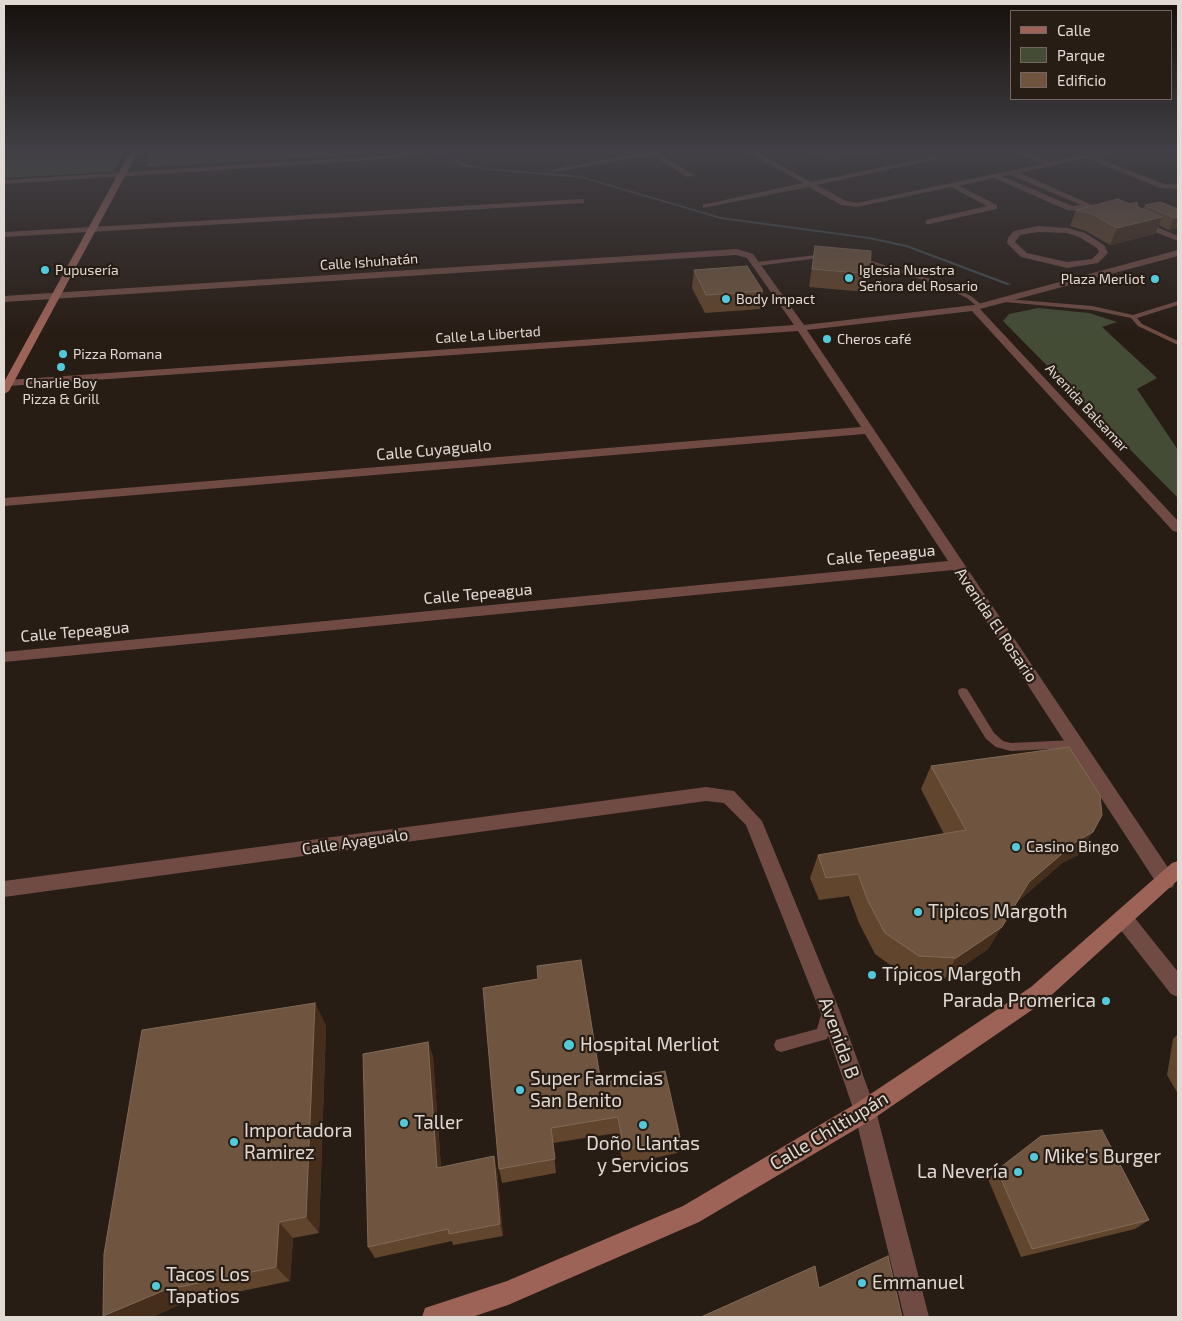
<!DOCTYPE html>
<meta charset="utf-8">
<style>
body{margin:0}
#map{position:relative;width:1182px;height:1321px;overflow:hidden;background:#281d15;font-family:"Exo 2",sans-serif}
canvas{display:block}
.frame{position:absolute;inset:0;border:5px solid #e1d9d3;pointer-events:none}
.legend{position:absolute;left:1010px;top:10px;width:162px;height:90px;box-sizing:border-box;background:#281d15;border:1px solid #726861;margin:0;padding:6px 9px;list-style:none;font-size:15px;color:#e1d9d3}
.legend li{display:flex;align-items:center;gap:10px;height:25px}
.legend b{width:25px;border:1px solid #726861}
</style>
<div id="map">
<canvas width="1182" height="1321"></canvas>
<div class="frame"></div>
<ul class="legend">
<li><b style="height:6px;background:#9e6357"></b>Calle</li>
<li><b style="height:14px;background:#444c36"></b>Parque</li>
<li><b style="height:14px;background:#6f553f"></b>Edificio</li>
</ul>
</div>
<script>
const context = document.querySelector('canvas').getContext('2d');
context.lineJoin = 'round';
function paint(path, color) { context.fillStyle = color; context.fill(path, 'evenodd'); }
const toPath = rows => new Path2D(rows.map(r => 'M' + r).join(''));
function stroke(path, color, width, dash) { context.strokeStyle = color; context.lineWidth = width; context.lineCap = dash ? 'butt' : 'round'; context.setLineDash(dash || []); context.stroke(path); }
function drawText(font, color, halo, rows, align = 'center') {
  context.font = font + ' "Exo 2",sans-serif'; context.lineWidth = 4.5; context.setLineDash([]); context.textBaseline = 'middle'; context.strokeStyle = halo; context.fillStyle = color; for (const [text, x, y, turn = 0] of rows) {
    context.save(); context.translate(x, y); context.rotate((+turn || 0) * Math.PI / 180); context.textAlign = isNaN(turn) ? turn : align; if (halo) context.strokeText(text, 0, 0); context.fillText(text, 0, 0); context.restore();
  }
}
paint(toPath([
 [812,152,877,152,829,161]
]), '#342316');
paint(toPath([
 [4,152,124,152,114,172,4,178],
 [153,152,376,152,385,153,146,167],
 [1038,308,1089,313,1117,322,1102,327,1157,378,1137,389,1178,450,1178,498,1003,321,1009,314]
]), '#444c36');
paint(toPath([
 [432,152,441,152,465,164,485,168,581,176,721,217,869,237,907,245,1011,284,1007,285,906,247,869,239,721,219,581,178,485,170,463,166,439,154,432,154,432,152]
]), '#444c4d');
paint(toPath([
 [825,254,827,255,827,257,757,266,754,264,757,262,825,254],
 [855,256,946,284,971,296,984,307,979,308,967,298,942,286,855,258,855,256],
 [1007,299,1092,306,1133,315,1178,301,1178,305,1137,318,1142,324,1178,341,1178,345,1138,326,1131,318,1092,310,1005,302,1005,300,1007,299],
 [963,688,967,689,994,733,1003,741,1011,743,1074,740,1078,741,1079,744,1078,747,1074,748,1011,751,996,747,986,739,959,695,958,692,959,689,963,688],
 [828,1006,833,1008,835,1013,827,1039,781,1052,776,1050,774,1045,776,1040,817,1029,823,1008,828,1006]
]), '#704b44');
paint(toPath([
 [407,152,422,152,391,159,4,184,4,180,391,155,407,152],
 [646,152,662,152,660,154,694,175,687,177,652,155,554,172,550,170,646,152],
 [748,152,757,152,811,182,932,157,936,159,817,185,846,201,857,203,1042,164,1016,152,1026,152,1051,162,1097,152,1111,152,1095,157,1164,184,1178,185,1178,189,1160,188,1087,158,1020,173,1092,205,1079,211,1067,210,994,178,959,186,997,205,997,209,929,224,926,224,926,220,987,206,951,187,857,207,841,205,809,187,703,208,703,204,706,204,803,183,748,152],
 [1011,175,1081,205,1072,206,1002,176,1011,175],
 [581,199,584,199,584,203,4,237,4,232,581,199],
 [1135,220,1141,220,1178,236,1178,241,1135,224,1135,220],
 [1038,226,1068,228,1085,233,1104,245,1108,253,1098,263,1067,268,1021,257,1007,243,1008,238,1014,231,1038,226],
 [1038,232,1067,233,1079,237,1097,248,1099,252,1092,259,1067,262,1027,253,1015,242,1020,235,1038,232],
 [737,249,753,254,804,325,974,305,1178,250,1178,256,980,309,1178,521,1178,532,1173,531,972,311,807,330,1173,875,1175,881,1173,887,1166,889,1159,887,953,570,4,662,4,652,948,561,865,434,4,506,4,498,861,427,798,331,8,386,4,385,4,381,8,380,794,325,747,258,736,255,4,302,4,296,737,249],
 [706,787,734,791,762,821,839,1009,876,1111,929,1317,904,1317,854,1111,819,1009,746,825,724,803,706,801,4,897,4,881,706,787],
 [1123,909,1130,912,1178,972,1178,997,1171,994,1116,924,1114,918,1116,912,1123,909]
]), '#704b44');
paint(toPath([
 [130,152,138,152,9,391,4,394,4,382,130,152],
 [1178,861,1178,880,1045,1001,873,1119,699,1222,508,1305,472,1317,422,1317,425,1308,507,1281,683,1206,857,1103,1031,987,1172,863,1178,861]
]), '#9e6357');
paint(toPath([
 [1130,204,1143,209,1145,205,1178,209,1178,228,1169,230,1159,225,1155,234,1110,245,1086,231,1070,226,1076,210],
 [815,246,870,274,866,292,809,287],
 [694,270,763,291,761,309,705,313,692,288],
 [931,766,1078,855,1062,863,1017,902,988,949,944,979,907,977,875,954,859,923,849,896,819,900,810,878,818,855,944,834,921,789],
 [326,1025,319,1233,293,1238,290,1281,184,1303,152,1317,105,1317,103,1316],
 [1178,1034,1178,1094,1167,1075,1173,1039],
 [428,1042,433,1057,441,1167,497,1170,503,1236,453,1245,452,1241,375,1258,368,1247],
 [601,1083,680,1137,677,1153,623,1165,617,1133,553,1143,556,1173,502,1183,499,1169],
 [997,1170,1149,1220,1135,1229,1021,1257,988,1179]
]), '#62452d');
paint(toPath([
 [1162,217,1155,234,1110,245,1117,228],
 [1178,217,1178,228,1169,230,1174,218],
 [1093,832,1078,855,1062,863,1015,904,1029,882,1077,841],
 [1002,927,988,949,944,979,956,958],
 [315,1003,326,1025,319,1233,306,1217],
 [428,1042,433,1057,442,1181,437,1168],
 [494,1156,497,1170,503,1236,500,1224],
 [279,1222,293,1238,290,1281,276,1267],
 [165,1290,184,1303,152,1317,105,1317,103,1316]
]), '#452e1c');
const building = toPath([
 [1118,199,1130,204,1137,202,1138,207,1162,217,1117,228,1092,214,1076,210,1118,199],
 [1160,202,1178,209,1178,217,1174,218,1145,205,1160,202],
 [815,246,871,251,870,274,812,269,815,246],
 [747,266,763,291,706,295,694,270,747,266],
 [1069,747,1100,795,1102,815,1093,832,1077,841,1029,882,1002,927,956,958,919,956,885,933,868,901,858,874,826,878,818,855,966,830,931,766,1069,747],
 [581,960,601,1083,665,1071,680,1137,624,1150,618,1117,551,1128,555,1159,499,1169,483,988,538,979,537,966,581,960],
 [315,1003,306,1217,279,1222,276,1267,165,1290,103,1316,104,1254,142,1030,315,1003],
 [428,1042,437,1168,494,1156,500,1224,449,1234,448,1229,368,1247,363,1054,428,1042],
 [1102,1130,1149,1220,1032,1249,997,1170,1041,1136,1102,1130],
 [888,1256,902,1317,701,1317,815,1266,819,1288,888,1256]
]);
paint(building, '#6f553f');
stroke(building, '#816a56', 1);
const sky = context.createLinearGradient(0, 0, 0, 337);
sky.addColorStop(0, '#16100c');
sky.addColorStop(0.45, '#424046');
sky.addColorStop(1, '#42404600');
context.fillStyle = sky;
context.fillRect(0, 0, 1182, 337);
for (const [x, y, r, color] of [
 [45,270,5,"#53cadc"],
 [849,278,5,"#53cadc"],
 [1155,279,5,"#53cadc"],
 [726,299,5,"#53cadc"],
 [827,339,5,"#53cadc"],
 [63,354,5,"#53cadc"],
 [61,367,5,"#53cadc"],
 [1016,847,5,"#53cadc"],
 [918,912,5,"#53cadc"],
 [872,975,5,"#53cadc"],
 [1106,1001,5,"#53cadc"],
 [569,1045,6,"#53cadc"],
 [520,1090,5,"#53cadc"],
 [404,1123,5,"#53cadc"],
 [643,1125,5,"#53cadc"],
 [234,1142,5,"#53cadc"],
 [1034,1157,5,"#53cadc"],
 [1018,1172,5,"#53cadc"],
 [862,1283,5,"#53cadc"],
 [156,1286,5,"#53cadc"]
]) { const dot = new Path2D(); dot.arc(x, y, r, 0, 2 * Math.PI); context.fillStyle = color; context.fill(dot); stroke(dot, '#281d15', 2); }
drawText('14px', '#e1d9d3', '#281d15', [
 ["Calle Ishuhatán",369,262,-4],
 ["Calle La Libertad",488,335,-4],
 ["Avenida Balsamar",1087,408,47]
]);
drawText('14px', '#e1d9d3', '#281d15', [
 ["Pupusería",55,270],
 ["Iglesia Nuestra",859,270],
 ["Señora del Rosario",859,286],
 ["Plaza Merliot",1145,279,"right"],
 ["Body Impact",736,299],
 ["Cheros café",837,339],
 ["Pizza Romana",73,354],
 ["Charlie Boy",61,383,"center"],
 ["Pizza & Grill",61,399,"center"]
], 'left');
drawText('16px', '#e1d9d3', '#281d15', [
 ["Calle Cuyagualo",434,450,-5],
 ["Calle Tepeagua",881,555,-5],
 ["Calle Tepeagua",478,594,-5],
 ["Avenida El Rosario",996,625,56],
 ["Calle Tepeagua",75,632,-5],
 ["Calle Ayagualo",355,842,-8]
]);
drawText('16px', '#e1d9d3', '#281d15', [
 ["Casino Bingo",1026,847]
], 'left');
drawText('19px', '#e1d9d3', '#281d15', [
 ["Tipicos Margoth",928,912],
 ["Típicos Margoth",882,975],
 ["Parada Promerica",1096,1001,"right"],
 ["Hospital Merliot",580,1045],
 ["Super Farmcias",530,1079],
 ["San Benito",530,1101],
 ["Taller",414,1123],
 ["Importadora",244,1131],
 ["Ramirez",244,1153],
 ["Doño Llantas",643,1144,"center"],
 ["y Servicios",643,1166,"center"],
 ["Mike's Burger",1044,1157],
 ["La Nevería",1008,1172,"right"],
 ["Tacos Los",166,1275],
 ["Tapatios",166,1297],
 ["Emmanuel",872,1283]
], 'left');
drawText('19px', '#e1d9d3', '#281d15', [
 ["Avenida B",839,1038,70],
 ["Calle Chiltiupán",829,1131,-31]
]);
</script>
